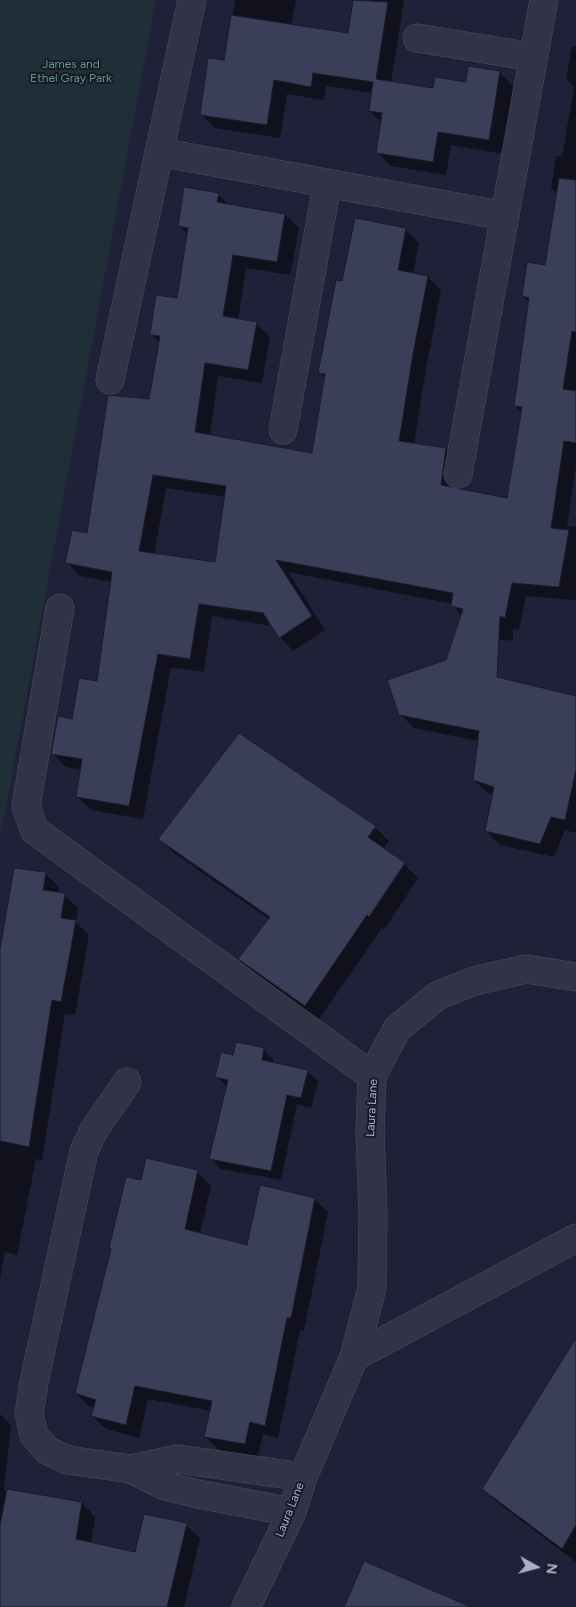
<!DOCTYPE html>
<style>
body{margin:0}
#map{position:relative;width:576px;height:1607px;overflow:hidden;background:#1e2137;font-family:Figtree,sans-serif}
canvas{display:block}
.north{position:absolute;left:511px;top:1542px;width:50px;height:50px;-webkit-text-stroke:4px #171a2b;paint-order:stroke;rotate:97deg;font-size:14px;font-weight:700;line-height:20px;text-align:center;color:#abaec5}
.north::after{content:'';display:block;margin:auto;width:18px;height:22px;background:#abaec5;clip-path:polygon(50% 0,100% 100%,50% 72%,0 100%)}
</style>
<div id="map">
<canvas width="576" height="1607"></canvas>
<div class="north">N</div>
</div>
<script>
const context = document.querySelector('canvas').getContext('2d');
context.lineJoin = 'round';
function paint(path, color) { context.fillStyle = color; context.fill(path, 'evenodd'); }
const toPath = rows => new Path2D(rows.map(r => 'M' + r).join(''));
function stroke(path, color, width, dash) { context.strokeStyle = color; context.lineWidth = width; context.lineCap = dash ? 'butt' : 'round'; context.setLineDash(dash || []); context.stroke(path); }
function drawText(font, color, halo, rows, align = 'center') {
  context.font = font + ' Figtree,sans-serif'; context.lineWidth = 4; context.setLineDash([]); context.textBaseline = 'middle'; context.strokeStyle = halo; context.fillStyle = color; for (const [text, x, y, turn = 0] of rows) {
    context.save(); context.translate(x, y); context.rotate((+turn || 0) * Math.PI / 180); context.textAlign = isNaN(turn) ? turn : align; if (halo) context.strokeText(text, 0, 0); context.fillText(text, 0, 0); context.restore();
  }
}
paint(toPath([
 [0,0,156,0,0,839]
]), '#202e38');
paint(toPath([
 [235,0,296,0,291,26,349,35,355,0,404,0,391,83,435,89,467,83,499,72,513,86,503,154,451,145,446,175,391,166,378,153,382,123,370,111,372,93,326,86,324,100,287,94,280,138,215,128,201,114,225,62],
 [572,47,576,47,576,465,567,526,576,527,576,600,526,596,519,630,513,629,513,641,473,636,453,604,288,572,325,630,293,651,280,637,272,626,212,616,204,672,171,667,143,819,91,810,77,796,82,770,66,767,52,753,98,683,112,582,80,576,67,562,88,534,150,401,160,343,151,334,178,300,188,235,180,226,218,194,230,206,285,215,299,228,290,275,246,268,238,320,256,323,270,337,262,383,218,376,210,436,314,454,326,379,320,373,343,283,405,229,419,243,413,274,428,277,441,290,426,369,414,444,446,449,459,463,456,490,508,500,523,413,515,406,530,303,523,296,546,266,557,194,551,188,556,156,562,157,574,87,566,79],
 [166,488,226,497,217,564,154,555],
 [576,697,576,833,565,830,554,857,500,845,486,831,493,795,488,793,474,780,479,741,414,728,400,714],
 [375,827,389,841,383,849,404,864,418,878,384,930,382,928,319,1019,253,973,239,959,270,920,174,853,160,839],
 [45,873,59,887,58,894,64,895,78,908,76,922,89,935,75,1015,65,1014,42,1160,36,1159,17,1255,5,1252,0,1279,0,957],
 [263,1049,273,1059,273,1064,307,1071,318,1081,311,1108,297,1104,281,1180,221,1169,211,1159,227,1087,217,1077,234,1056],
 [197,1172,211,1185,200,1234,248,1246,315,1199,328,1212,304,1331,300,1330,278,1438,263,1434,258,1456,219,1450,206,1437,211,1411,148,1399,139,1438,106,1429,92,1416,95,1408,89,1406,76,1393,142,1182],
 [576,1356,576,1562,498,1503,484,1489],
 [0,1414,11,1425,4,1490,82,1503,95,1517,91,1543,136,1553,186,1525,200,1538,184,1607,0,1607]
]), '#0007');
const building = toPath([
 [353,0,388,2,376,79,433,88,435,77,466,82,468,66,500,71,489,140,438,132,433,162,376,153,382,113,369,111,373,82,313,73,311,87,274,80,267,125,200,115,208,58,224,60,231,15,348,33,353,0],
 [559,178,576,180,576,332,572,331,563,389,576,391,576,443,564,441,551,528,569,530,559,587,512,583,505,618,500,616,497,677,576,696,576,770,565,820,551,817,540,844,485,831,494,787,473,780,479,731,399,715,387,680,446,660,463,609,451,606,453,593,276,560,312,616,279,638,263,613,199,604,190,659,158,654,129,806,76,797,82,759,51,754,58,716,72,719,79,678,97,681,112,572,65,563,72,530,87,533,108,395,149,399,160,336,150,335,156,295,177,298,188,228,178,226,184,187,219,193,217,202,285,214,277,262,233,255,223,316,257,322,248,370,205,363,195,432,312,453,325,374,318,373,336,280,342,281,355,218,406,228,398,270,428,276,413,354,399,441,446,448,441,485,507,498,522,407,514,406,529,298,522,296,527,262,545,265,559,178],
 [153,475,226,486,215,562,139,551,153,475],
 [239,733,376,826,368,837,405,863,369,917,367,915,305,1006,238,959,270,917,158,839,239,733],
 [14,868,46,872,43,890,65,893,61,918,76,920,61,1002,52,1000,29,1147,0,1141,0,949,14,868],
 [236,1042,264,1048,262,1060,308,1070,301,1098,287,1095,271,1171,209,1159,228,1080,215,1077,221,1052,233,1055,236,1042],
 [146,1158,198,1170,185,1229,247,1245,260,1185,315,1198,291,1318,287,1318,265,1426,250,1422,245,1444,204,1437,212,1401,135,1386,126,1425,91,1416,96,1400,75,1393,111,1249,109,1248,126,1177,141,1180,146,1158],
 [576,1338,576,1525,562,1549,482,1489,576,1338],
 [7,1489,82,1502,76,1539,135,1552,144,1514,187,1523,167,1607,0,1607,0,1525,7,1489],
 [364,1561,471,1607,344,1607,364,1561]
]);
paint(building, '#3a3e58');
stroke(building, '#191c2e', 1);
const minor = toPath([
 [417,38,533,57],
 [159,152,505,216],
 [110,380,192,0],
 [283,430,327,185],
 [458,474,544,0],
 [60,608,26,806,34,830,372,1076],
 [127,1082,94,1130,84,1151,34,1382,29,1414,34,1435,48,1451,68,1460,131,1469,165,1486,198,1494,292,1512],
 [354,1357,576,1238],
 [131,1469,178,1459,303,1477],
 [246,1607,292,1512,303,1477,354,1357,372,1288,373,1213,370,1131,372,1076,397,1029,437,996,474,981,526,969,576,977]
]);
stroke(minor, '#4c4f63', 29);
stroke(minor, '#313447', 28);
drawText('12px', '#62967d', '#171a2b', [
 ["James and",71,64],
 ["Ethel Gray Park",71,78]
]);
drawText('12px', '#abaec5', '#171a2b', [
 ["Laura Lane",372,1108,-87],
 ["Laura Lane",290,1510,-68]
]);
</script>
